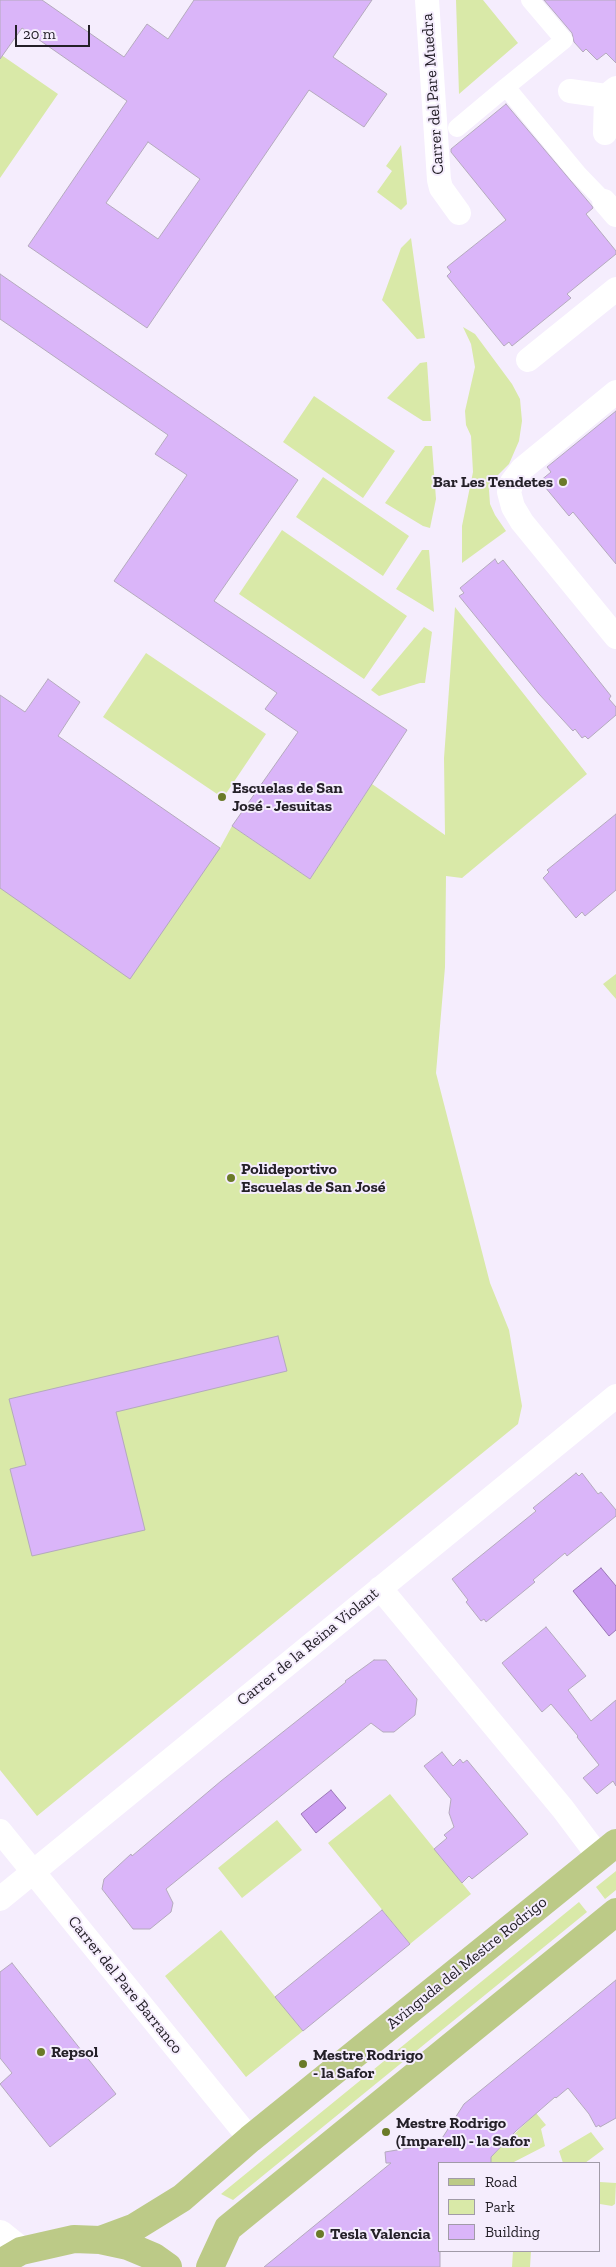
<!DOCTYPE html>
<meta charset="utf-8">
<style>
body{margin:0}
#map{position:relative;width:616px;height:2267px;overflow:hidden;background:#f5edfd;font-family:"Zilla Slab",serif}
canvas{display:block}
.legend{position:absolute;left:438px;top:2162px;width:162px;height:90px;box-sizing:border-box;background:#f5edfd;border:1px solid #a19ba8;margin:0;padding:6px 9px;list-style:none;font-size:15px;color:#242028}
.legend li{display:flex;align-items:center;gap:10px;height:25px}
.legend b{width:25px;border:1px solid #a19ba8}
.scale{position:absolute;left:15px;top:25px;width:75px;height:22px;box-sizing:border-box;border:2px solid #242028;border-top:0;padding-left:6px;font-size:15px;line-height:18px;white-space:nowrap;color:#242028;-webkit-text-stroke:4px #f5edfd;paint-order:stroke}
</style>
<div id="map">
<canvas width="616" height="2267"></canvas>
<ul class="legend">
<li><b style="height:6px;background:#bcca87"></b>Road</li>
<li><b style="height:14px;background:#d9e9a8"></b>Park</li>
<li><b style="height:14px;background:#dab5f9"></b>Building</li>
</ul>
<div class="scale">20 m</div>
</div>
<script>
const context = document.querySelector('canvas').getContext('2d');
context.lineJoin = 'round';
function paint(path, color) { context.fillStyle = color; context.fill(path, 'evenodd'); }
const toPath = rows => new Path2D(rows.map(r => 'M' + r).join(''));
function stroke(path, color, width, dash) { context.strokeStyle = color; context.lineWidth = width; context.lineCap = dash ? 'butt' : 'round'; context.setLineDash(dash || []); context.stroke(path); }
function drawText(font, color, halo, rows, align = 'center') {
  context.font = font + ' "Zilla Slab",serif'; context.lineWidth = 4; context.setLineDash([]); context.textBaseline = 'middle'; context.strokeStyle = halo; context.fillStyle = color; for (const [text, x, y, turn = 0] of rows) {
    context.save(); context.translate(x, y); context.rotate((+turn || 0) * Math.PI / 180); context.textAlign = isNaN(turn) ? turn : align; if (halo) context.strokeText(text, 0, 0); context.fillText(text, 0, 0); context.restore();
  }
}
paint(toPath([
 [456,0,483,0,518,43,459,94],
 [0,54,58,94,0,178],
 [401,145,407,204,401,210,377,192,392,171,386,166],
 [411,238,425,338,417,339,382,300,401,248],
 [463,327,475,334,512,384,520,399,522,421,519,441,509,464,493,480,489,490,490,504,495,515,506,531,462,563,462,526,473,472,471,436,466,425,465,411,475,367,471,344],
 [427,362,431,421,423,421,387,398,420,363],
 [314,396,395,451,363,498,283,442],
 [425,446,432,446,436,499,430,528,423,526,385,503],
 [323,477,409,536,383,576,296,517],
 [282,530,407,616,364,679,239,594],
 [422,550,429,550,434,612,396,589],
 [455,607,587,774,462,878,446,876,445,967,436,1073,490,1283,509,1330,522,1406,518,1424,37,1816,0,1770,0,888,220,848,232,826,310,879,372,784,445,835,444,758],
 [424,627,432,632,425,683,420,683,379,696,371,690],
 [146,653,266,734,223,798,103,717],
 [616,974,616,999,603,984],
 [390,1794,471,1894,410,1944,328,1843],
 [277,1820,302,1850,242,1898,218,1868],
 [616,1871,616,1890,605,1899,596,1887],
 [579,1902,587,1912,233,2200,221,2194],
 [221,1930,303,2031,246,2077,165,1976],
 [536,2113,546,2125,541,2129,545,2146,512,2163,491,2163,491,2157],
 [591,2132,604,2149,585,2163,563,2163,559,2151],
 [600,2182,616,2183,615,2204,612,2206,600,2204],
 [513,2251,531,2251,530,2267,512,2267]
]), '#d9e9a8');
const water = toPath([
 [601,1568,616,1586,616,1630,609,1636,573,1591,601,1568],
 [331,1790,346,1808,316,1833,301,1814,331,1790]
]);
paint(water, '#cc9ef2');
stroke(water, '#9a78b5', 1);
const building = toPath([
 [0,0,42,0,124,57,147,24,168,39,194,0,372,0,333,57,387,94,364,127,309,90,147,328,28,246,127,101,22,28,0,59,0,0],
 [148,142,200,179,158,239,106,203,148,142],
 [544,0,616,0,616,63,606,53,597,60,586,49,583,52,574,42,572,33,544,0],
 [506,104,592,206,593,208,586,214,616,251,616,254,567,294,571,298,512,346,509,342,504,346,447,276,451,272,447,267,506,220,451,152,451,149,506,104],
 [0,274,298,480,214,601,407,730,310,879,232,826,298,732,265,709,277,693,114,581,187,475,155,454,168,435,0,319,0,274],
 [616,411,616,564,573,512,569,516,540,481,551,472,547,467,616,411],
 [495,559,498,564,503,560,611,696,609,699,616,707,616,715,588,739,585,736,582,738,575,729,573,731,539,694,459,596,464,593,460,588,495,559],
 [48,679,80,702,58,736,220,848,130,979,0,888,0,695,25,712,48,679],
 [616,814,616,890,585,916,582,912,576,918,543,878,549,872,547,870,616,814],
 [278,1336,287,1371,116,1412,145,1530,32,1556,10,1469,26,1465,9,1399,278,1336],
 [576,1473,579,1476,582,1473,598,1494,601,1492,616,1510,616,1516,567,1556,565,1553,533,1580,535,1582,486,1622,484,1619,481,1621,466,1602,468,1600,452,1579,536,1511,533,1508,576,1473],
 [546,1627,586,1676,568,1690,591,1721,616,1700,616,1786,613,1781,597,1794,583,1778,599,1765,577,1737,578,1736,551,1704,542,1712,502,1663,546,1627],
 [374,1660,386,1660,417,1699,415,1715,394,1732,383,1732,371,1723,166,1889,173,1903,171,1912,150,1929,133,1929,102,1889,104,1879,131,1854,132,1856,221,1781,346,1682,345,1681,374,1660],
 [442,1752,453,1766,460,1759,463,1763,467,1760,528,1834,472,1879,469,1876,462,1883,434,1849,447,1838,444,1835,454,1827,449,1813,451,1799,424,1766,442,1752],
 [382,1910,410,1944,303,2031,275,1997,382,1910],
 [12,1963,116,2094,50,2147,0,2084,12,2073,0,2058,0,1972,12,1963],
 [616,1980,616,2118,600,2127,599,2125,596,2127,589,2114,568,2088,556,2098,555,2097,516,2131,491,2157,491,2163,440,2163,440,2267,264,2267,391,2163,386,2163,385,2152,439,2143,464,2104,616,1980]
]);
paint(building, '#dab5f9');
stroke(building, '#b4aabd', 1);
stroke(toPath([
 [530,0,564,40,506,87,578,174,604,201],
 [457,128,506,87]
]), '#fff', 18);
stroke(toPath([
 [427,0,439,180,441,188,459,213],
 [570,91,606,96,616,88],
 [605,133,606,96],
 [604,201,616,215],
 [528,360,616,289],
 [616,392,522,469,512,482,509,492,513,507,522,522,616,637],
 [380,1588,563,1809,599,1857],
 [0,1831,250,2139],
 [0,1899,616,1396]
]), '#fff', 24);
stroke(toPath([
 [0,2234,21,2251]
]), '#fff', 28);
stroke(toPath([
 [100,2240,135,2227,182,2198,250,2139,616,1843],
 [0,2263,21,2251,74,2239,100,2240,128,2246,154,2257,168,2267],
 [210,2267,228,2228,616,1912]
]), '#bcca87', 28);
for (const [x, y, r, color] of [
 [563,482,5,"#6a7a28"],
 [222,797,5,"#6a7a28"],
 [231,1178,5,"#6a7a28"],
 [41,2052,5,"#6a7a28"],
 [303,2064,5,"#6a7a28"],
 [386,2132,5,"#6a7a28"],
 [320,2234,5,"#6a7a28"]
]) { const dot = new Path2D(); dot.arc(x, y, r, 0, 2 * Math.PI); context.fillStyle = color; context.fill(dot); stroke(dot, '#f5edfd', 2); }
drawText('16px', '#242028', '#f5edfd', [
 ["Carrer del Pare Muedra",433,94,-94],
 ["Carrer de la Reina Violant",308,1647,-39],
 ["Avinguda del Mestre Rodrigo",467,1963,-39],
 ["Carrer del Pare Barranco",125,1985,51]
]);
drawText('bold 16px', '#242028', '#f5edfd', [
 ["Bar Les Tendetes",553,482,"right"],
 ["Escuelas de San",232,788],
 ["José - Jesuitas",232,806],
 ["Polideportivo",241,1169],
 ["Escuelas de San José",241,1187],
 ["Repsol",51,2052],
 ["Mestre Rodrigo",313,2055],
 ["- la Safor",313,2073],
 ["Mestre Rodrigo",396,2123],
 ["(Imparell) - la Safor",396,2141],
 ["Tesla Valencia",330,2234]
], 'left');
</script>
